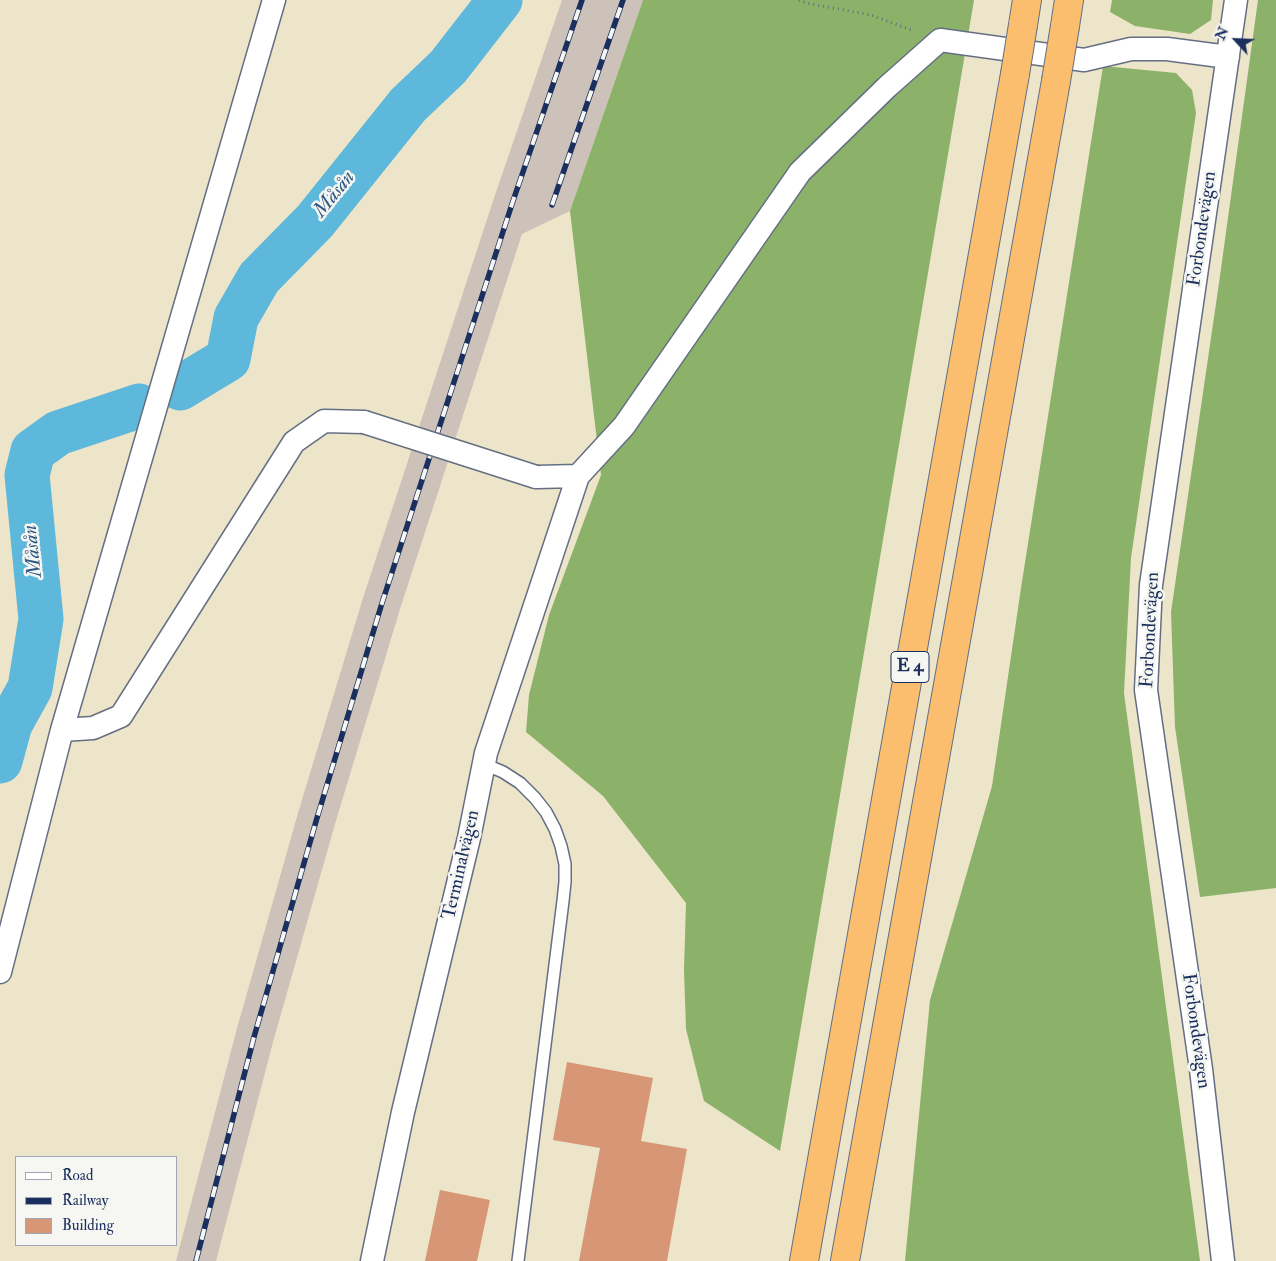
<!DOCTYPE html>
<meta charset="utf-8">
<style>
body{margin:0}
#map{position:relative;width:1276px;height:1261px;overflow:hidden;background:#ede5c9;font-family:"IM FELL Double Pica",serif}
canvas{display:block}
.legend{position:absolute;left:15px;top:1156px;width:162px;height:90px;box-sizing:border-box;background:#f6f6f2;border:1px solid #9ea6b7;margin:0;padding:6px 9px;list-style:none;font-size:15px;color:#1b2f5e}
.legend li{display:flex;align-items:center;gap:10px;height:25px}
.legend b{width:25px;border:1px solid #9ea6b7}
.north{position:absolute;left:1211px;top:15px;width:50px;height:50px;-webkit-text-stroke:4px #f6f6f2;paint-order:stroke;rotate:295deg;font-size:14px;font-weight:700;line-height:20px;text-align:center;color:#1b2f5e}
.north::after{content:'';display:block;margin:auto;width:18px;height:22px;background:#1b2f5e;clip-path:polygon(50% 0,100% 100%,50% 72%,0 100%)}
</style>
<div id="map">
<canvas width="1276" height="1261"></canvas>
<ul class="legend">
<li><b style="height:6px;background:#fff"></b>Road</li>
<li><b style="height:6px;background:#1b2f5e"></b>Railway</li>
<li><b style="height:14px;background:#d79676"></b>Building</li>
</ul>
<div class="north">N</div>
</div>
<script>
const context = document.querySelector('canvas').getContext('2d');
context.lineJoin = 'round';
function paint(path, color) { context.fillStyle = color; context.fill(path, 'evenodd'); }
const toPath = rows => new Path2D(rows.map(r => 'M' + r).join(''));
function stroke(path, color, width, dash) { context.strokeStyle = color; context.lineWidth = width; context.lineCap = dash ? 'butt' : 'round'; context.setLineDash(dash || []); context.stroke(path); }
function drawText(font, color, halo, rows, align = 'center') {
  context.font = font + ' "IM FELL Double Pica",serif'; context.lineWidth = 5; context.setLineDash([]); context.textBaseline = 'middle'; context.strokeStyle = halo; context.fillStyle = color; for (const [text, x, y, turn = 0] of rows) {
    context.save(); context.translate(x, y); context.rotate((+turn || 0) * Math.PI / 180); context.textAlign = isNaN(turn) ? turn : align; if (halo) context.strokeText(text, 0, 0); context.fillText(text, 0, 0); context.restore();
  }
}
paint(toPath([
 [562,0,643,0,570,211,522,234,400,609,335,824,273,1042,216,1261,176,1261,236,1032,298,813,363,598,495,195]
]), '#ccc2b9');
paint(toPath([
 [643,0,974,0,780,1151,704,1101,686,1029,684,970,686,903,603,796,526,732,529,695,549,615,601,475,570,211],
 [1112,0,1213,0,1211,20,1190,34,1135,26,1110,12],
 [1258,0,1276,0,1276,888,1200,897,1175,727,1171,612,1219,283],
 [1103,66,1176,73,1192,90,1196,113,1131,558,1124,693,1200,1261,905,1261,930,1000,992,786,1021,588]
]), '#8bb268');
stroke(toPath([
 [180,388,228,359,236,318,259,278,315,221,408,105,448,67,500,0],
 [0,761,10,724,30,688,41,619,27,475,33,451,58,433,139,406]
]), '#5db8db', 45);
paint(toPath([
 [567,1062,653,1078,641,1141,687,1149,667,1261,579,1261,600,1148,553,1140],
 [440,1190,490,1200,477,1261,425,1261]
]), '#d79676');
const service = toPath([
 [484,764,503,772,520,783,535,798,546,812,555,829,561,846,565,864,565,882,563,901,518,1261]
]);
const minor = toPath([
 [536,477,578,476,624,426,800,172,887,87,940,40,1084,60,1131,49,1167,49,1228,57],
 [62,730,93,728,121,716,294,442,324,421,364,422],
 [0,972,62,730,274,0],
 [372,1261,403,1112,469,838,486,753,578,476],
 [1223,1261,1201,1069,1146,690,1151,585,1236,0]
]);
const trunk = toPath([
 [1023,25,1027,0],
 [1065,26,1069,0],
 [804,1261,1015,74],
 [845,1261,1056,81]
]);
stroke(service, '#646f83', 14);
stroke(minor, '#646f83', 25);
stroke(trunk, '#646f83', 30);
stroke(toPath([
 [799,0,806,3,871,15,914,31]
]), '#646f83', 3, [1, 4]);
stroke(service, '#fff', 11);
stroke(minor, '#fff', 22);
stroke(trunk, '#fabe6e', 28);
const rail = toPath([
 [552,205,623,0],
 [196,1261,254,1037,317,818,382,603,513,201,582,0]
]);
stroke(rail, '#1b2f5e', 5.5);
stroke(rail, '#f6f6f2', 4, [11]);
const minorBridge = toPath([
 [364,422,536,477]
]);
const trunkBridge = toPath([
 [1015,74,1023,25],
 [1056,81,1065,26]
]);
stroke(minorBridge, '#646f83', 25, []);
stroke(trunkBridge, '#646f83', 30, []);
stroke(minorBridge, '#fff', 22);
stroke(trunkBridge, '#fabe6e', 28);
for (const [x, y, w] of [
 [910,667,38]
]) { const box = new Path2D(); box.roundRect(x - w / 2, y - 15.5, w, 31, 4); context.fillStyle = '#f6f6f2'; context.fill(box); stroke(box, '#1b2f5e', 1); }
drawText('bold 18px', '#1b2f5e', null, [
 ["E 4",910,667]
]);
drawText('19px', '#1b2f5e', '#f6f6f2', [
 ["Forbondevägen",1203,229,-82],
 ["Forbondevägen",1151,630,-87],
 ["Terminalvägen",462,865,-77],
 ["Forbondevägen",1195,1031,82]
]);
drawText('italic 20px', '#2f5884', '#f6f6f2', [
 ["Måsån",335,195,-51],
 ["Måsån",34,551,-96]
]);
</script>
